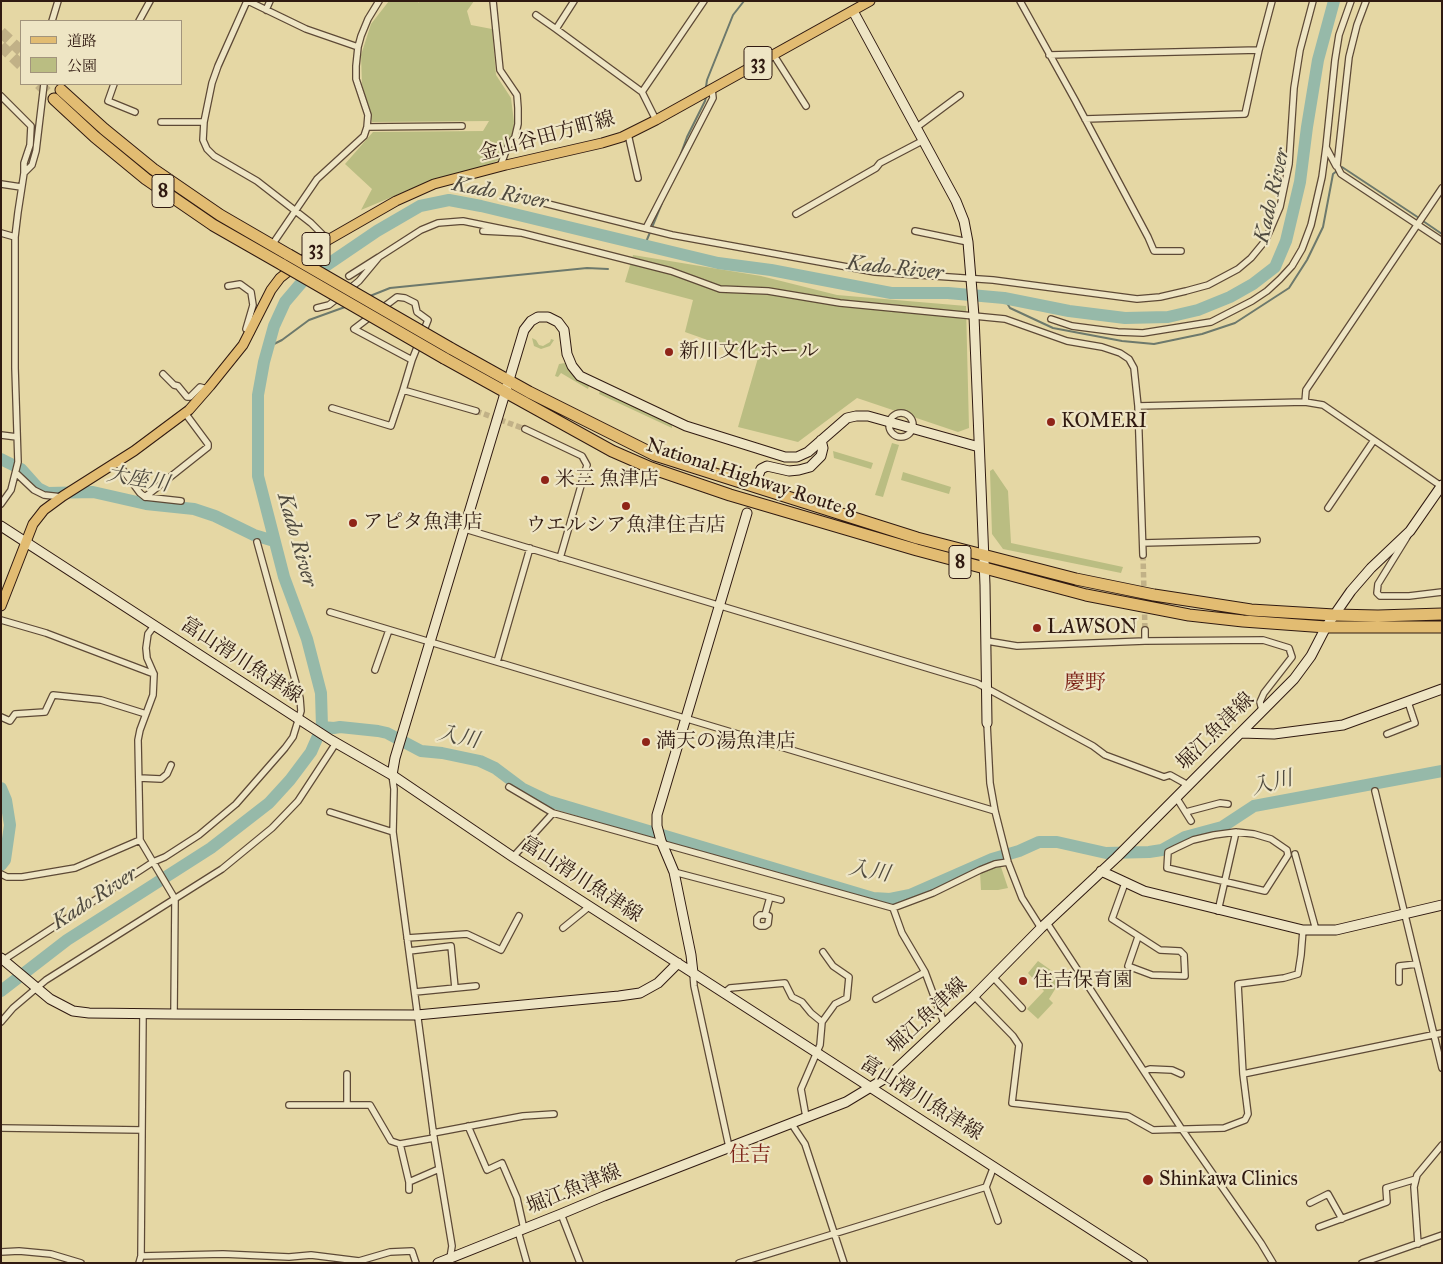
<!DOCTYPE html>
<meta charset="utf-8">
<style>
body{margin:0}
#map{position:relative;width:1443px;height:1264px;overflow:hidden;background:#e5d7a4;font-family:"IM FELL Great Primer","Noto Serif JP",serif}
canvas{display:block}
.frame{position:absolute;inset:0;border:2px solid #301a11;pointer-events:none}
.legend{position:absolute;left:20px;top:20px;width:162px;height:65px;box-sizing:border-box;background:#eee5c4;border:1px solid #a2947c;margin:0;padding:6px 9px;list-style:none;font-size:15px;color:#301a11}
.legend li{display:flex;align-items:center;gap:10px;height:25px}
.legend b{width:25px;border:1px solid #a2947c}
</style>
<div id="map">
<canvas width="1443" height="1264"></canvas>
<div class="frame"></div>
<ul class="legend">
<li><b style="height:6px;background:#e2bc72"></b>道路</li>
<li><b style="height:14px;background:#babd82"></b>公園</li>
</ul>
</div>
<script>
const context = document.querySelector('canvas').getContext('2d');
context.lineJoin = 'round';
function paint(path, color) { context.fillStyle = color; context.fill(path, 'evenodd'); }
const toPath = rows => new Path2D(rows.map(r => 'M' + r).join(''));
function stroke(path, color, width, dash) { context.strokeStyle = color; context.lineWidth = width; context.lineCap = dash ? 'butt' : 'round'; context.setLineDash(dash || []); context.stroke(path); }
function drawText(font, color, halo, rows, align = 'center') {
  context.font = font + ' "IM FELL Great Primer","Noto Serif JP",serif'; context.lineWidth = 4.5; context.setLineDash([]); context.textBaseline = 'middle'; context.strokeStyle = halo; context.fillStyle = color; for (const [text, x, y, turn = 0] of rows) {
    context.save(); context.translate(x, y); context.rotate((+turn || 0) * Math.PI / 180); context.textAlign = isNaN(turn) ? turn : align; if (halo) context.strokeText(text, 0, 0); context.fillText(text, 0, 0); context.restore();
  }
}
paint(toPath([
 [389,1,418,1,418,3,419,1,474,1,467,11,471,25,492,29,496,75,511,98,514,122,512,138,499,160,479,169,430,181,361,210,372,189,345,164,373,132,483,131,489,121,372,122,362,84,361,55,371,24],
 [633,255,761,276,837,295,966,306,969,428,958,432,857,398,798,442,738,427,758,358,685,332,693,300,625,282],
 [532,338,536,340,539,345,543,346,550,342,551,339,554,340,550,346,541,349,534,346],
 [565,363,574,375,589,386,588,389,561,373,558,377,555,376,559,364],
 [600,391,672,425,672,428,599,394],
 [892,443,899,445,883,497,875,495],
 [833,451,873,463,871,469,834,458],
 [993,469,1008,491,1011,543,1123,567,1121,573,1003,549,992,534,990,471],
 [903,472,951,487,949,494,901,480],
 [998,866,1001,867,1008,888,998,890,981,890,980,872],
 [1038,961,1062,978,1049,999,1053,1003,1038,1019,1027,1009,1044,991,1028,973]
]), '#babd82');
stroke(toPath([
 [706,87,707,80,733,15,744,1],
 [679,159,687,137,705,101,706,97],
 [1423,221,1442,234],
 [644,247,662,203],
 [370,296,390,288,587,268,608,269],
 [1004,298,1010,308,1053,328,1122,341,1154,344,1202,334,1235,323,1289,288,1307,260,1323,227,1333,174,1342,167,1419,218],
 [268,347,282,340,309,320,345,307]
]), '#6d796c', 2);
stroke(toPath([
 [1,459,21,469,38,488,48,493,93,492,146,504,194,509,215,516,254,535,274,541],
 [322,727,334,728,340,727,378,731,387,733,421,751,442,753,480,761,495,768,523,789,548,801,873,898,890,899,910,895,992,859,1019,851,1039,842,1057,842,1106,853,1149,852,1162,850,1185,837,1222,827,1254,806,1442,771],
 [1,788,6,800,10,825,5,860,1,865],
 [1,991,67,940,211,848,269,803,290,780,311,752,322,727,321,693,307,639,284,577,258,476,258,395,264,362,274,326,285,302,302,282,377,231,420,206,449,200,481,206,718,263,771,270,891,293,948,293,1004,298,1069,311,1125,318,1168,317,1198,310,1230,297,1253,284,1275,267,1286,241,1300,182,1307,127,1318,60,1334,1]
]), '#96b9a9', 12);
stroke(toPath([
 [476,411,525,429],
 [1143,555,1145,630]
]), '#c1b187', 5.5, [5.5, 3]);
stroke(toPath([
 [1,32,21,51],
 [1,46,21,65],
 [39,84,54,99]
]), '#c1b187', 11, [11, 5.5]);
const street = toPath([
 [247,1,218,66,212,83,204,122,203,140,207,149,214,156,257,181,311,223,328,240],
 [248,1,306,29,358,47],
 [493,1,500,70,517,95,518,108,518,124,515,137,507,148,500,167],
 [1020,1,1075,100,1148,237,1154,251,1181,251],
 [1366,1,1357,25,1349,57,1337,166,1341,174,1442,241],
 [266,10,270,1],
 [536,15,556,29,574,1],
 [52,21,58,1],
 [139,21,150,1],
 [556,29,642,92,656,120],
 [1259,50,1272,1],
 [773,54,806,106],
 [1049,55,1259,50,1245,114,1085,119],
 [114,84,108,101,135,112],
 [642,92,704,1],
 [1,96,31,126,30,145,24,163,24,173],
 [161,122,204,122],
 [367,127,462,126],
 [917,127,960,95],
 [628,134,638,178],
 [1336,166,1326,147,1335,60,1339,35,1351,1],
 [1,184,21,187],
 [532,200,672,235,875,272,993,280,1137,299,1160,297,1186,291,1208,285,1238,269,1251,258,1265,241,1271,228,1280,207,1289,164,1294,88,1300,50,1313,1],
 [796,214,876,168,880,163,924,140],
 [646,228,713,98,712,89],
 [915,231,968,242],
 [1,233,15,237],
 [522,233,671,271,720,289,768,291,840,303,1005,319,1067,341,1102,347,1120,353,1129,359,1134,368,1138,406,1143,555],
 [272,245,317,179,364,136,367,127,368,115,356,79,356,66,358,47,361,36,368,19,379,1],
 [379,257,421,230,438,223,463,221,522,233,483,231],
 [228,286,240,284,251,292,253,305,246,329,251,332],
 [348,290,359,281,379,257,349,276],
 [317,308,329,305,339,297],
 [381,309,397,297,405,298,415,303,417,312,428,320,412,360],
 [371,316,354,329,412,360,403,390],
 [1051,319,1072,326,1118,332,1143,333,1211,322,1252,301,1267,291,1280,279,1292,266,1302,249,1311,225,1322,177,1326,147],
 [163,374,174,385,178,386,187,397,190,397,200,387,207,389],
 [1305,402,1306,390,1442,188],
 [1138,406,1305,402,1323,405,1441,486],
 [332,408,391,426,403,390,476,411],
 '889 425a12 12 0 1 1 24 0a12 12 0 1 1-24 0Z',
 [525,429,582,456,587,465,560,558],
 [1,435,17,437],
 [117,462,140,493,145,497,181,501],
 [16,473,34,490,44,495,62,497],
 [145,497,208,447,208,444,185,413],
 [1,504,11,490,18,462,15,368,15,237,18,212,24,173,32,165,36,151,44,84],
 [1328,508,1374,440],
 [465,529,977,683,1093,746,1105,755,1164,777,1170,775,1188,785],
 [1407,537,1378,584,1377,593,1380,596,1409,596,1442,592],
 [1143,543,1257,540],
 [330,612,995,811],
 [1,620,46,633,154,674],
 [154,626,148,634,146,648,147,658,154,674,153,695,140,730,138,740,140,840,175,899,174,1014],
 [1145,630,1145,641],
 [987,641,1017,646,1145,641,1263,640,1289,648,1292,657,1264,693,1260,702,1262,710],
 [497,662,530,548],
 [375,670,389,630],
 [1,717,10,721,15,714,45,712,53,695,101,700,146,714],
 [987,723,990,783,995,811,1008,862,1022,898,1041,928],
 [1387,734,1415,723,1408,702],
 [392,775,394,789,393,832,434,1138,452,1246,450,1258],
 [139,778,161,779,167,774,171,765],
 [509,787,553,813],
 [1375,791,1442,1068],
 [1176,797,1191,821],
 [330,812,393,832],
 [1186,812,1220,803,1228,804],
 [1236,832,1254,834,1271,839,1287,850,1288,855,1265,891,1167,868,1168,852,1176,848,1193,840,1214,835,1236,832],
 [1295,854,1316,930],
 [513,857,553,813,893,908,933,893,980,870,995,864,1008,862],
 [674,872,781,900],
 [1,874,7,877,22,877,75,868,140,840],
 [1125,883,1112,919,1160,950,1180,951,1184,955,1185,976,1152,975,1128,966,1138,937],
 [893,908,902,933,925,972,944,1023],
 [1218,911,1236,832],
 [765,915,769,916,768,924,765,926,760,926,757,924,757,918,760,915,765,915,770,897],
 [1047,923,1181,1128,1261,1243,1273,1263],
 [563,928,590,906],
 [407,938,467,934,501,950,519,916],
 [409,951,451,946,455,988],
 [2,961,153,862,165,857,199,835,236,804,285,748,293,737,301,711,300,698,257,542],
 [693,973,694,986,729,1147],
 [993,977,1022,1008],
 [1399,982,1399,966,1417,964],
 [415,992,476,986],
 [724,993,730,988,785,983,792,997,802,1002,811,1013,822,1022,820,1045,801,1089,806,1117],
 [974,996,1013,1036,1019,1045,1012,1103,1128,1116,1153,1130,1224,1128,1245,1120,1248,1114,1243,1074,1238,984,1284,978,1298,974,1301,955,1303,930],
 [876,999,925,972],
 [1,1022,13,1008,46,980,222,869,272,828,298,801,336,743],
 [822,1022,835,1004,847,998,849,977,833,966,823,952],
 [1144,1071,1150,1069,1172,1070,1181,1074],
 [347,1074,347,1105],
 [1243,1074,1442,1033],
 [289,1105,370,1105,391,1141,400,1144,434,1138],
 [791,1123,805,1144,844,1263],
 [468,1126,487,1170,502,1163,517,1198,524,1229],
 [1,1128,142,1130],
 [433,1133,523,1116,554,1114],
 [400,1144,409,1182],
 [986,1187,998,1221],
 [409,1190,409,1182,439,1169],
 [1310,1203,1328,1194,1342,1219],
 [561,1214,580,1263],
 [1319,1227,1387,1202,1386,1188,1416,1179],
 [518,1231,527,1263],
 [1418,1244,1414,1187,1417,1175,1442,1145],
 [1,1252,19,1251,51,1254,81,1263],
 [141,1256,223,1254,289,1257,311,1255,359,1261,390,1252,412,1251,416,1263],
 [139,1263,141,1256,143,1014],
 [739,1263,986,1187,994,1166],
 [1362,1263,1442,1235]
]);
const secondary = toPath([
 [853,11,956,201,964,221,968,242,974,316,985,585,987,723],
 [758,476,761,469,767,466,789,471,799,470,810,467,821,456,823,448,821,440],
 [1,526,331,740,392,775,513,857,1143,1263],
 [1240,733,1274,734,1343,725,1442,689],
 [392,775,395,758,509,380,524,330,531,321,538,317,548,317,558,322,564,330,567,354,572,366,580,376,686,426,785,457,797,457,808,452,847,418,856,416,868,416,979,447],
 [1101,871,1144,891,1303,930,1336,930,1442,905],
 [1,958,50,999,73,1011,89,1013,174,1014,417,1015,619,996,640,993,658,983,678,963],
 [693,973,691,955,674,872,661,841,657,826,657,815,747,513],
 [438,1263,561,1214,604,1196,846,1102,889,1076,974,996,1041,928,1117,857,1294,679,1311,656,1326,627,1351,591,1371,568,1410,531,1442,485]
]);
const primary = toPath([
 [1,606,33,524,44,510,63,496,134,451,189,410,210,386,243,345,271,290,280,278,328,240,396,201,434,184,506,165,602,143,622,137,656,120,870,1]
]);
const highway = toPath([
 [61,90,104,129,153,169,220,215,289,255],
 [54,99,95,137,146,179,213,225,283,265],
 [450,348,529,392,655,455,917,538,1076,579,1154,595,1206,603,1251,610,1334,615,1378,616,1442,614],
 [444,358,612,451,651,468,730,495,917,550,1086,595,1189,615,1243,621,1326,627,1442,627]
]);
stroke(street, '#5d4936', 8);
stroke(secondary, '#301a11', 11);
stroke(primary, '#301a11', 11);
stroke(highway, '#301a11', 13);
stroke(street, '#eee5c4', 5.5);
stroke(secondary, '#eee5c4', 9);
stroke(primary, '#e2bc72', 9);
stroke(highway, '#e2bc72', 11);
const highwayBridge = toPath([
 [289,255,450,348],
 [283,265,444,358]
]);
stroke(highwayBridge, '#301a11', 13, []);
stroke(highwayBridge, '#e2bc72', 11);
for (const [x, y, r, color] of [
 [669,352,5,"#8f2418"],
 [1051,422,5,"#8f2418"],
 [545,480,5,"#8f2418"],
 [626,506,5,"#8f2418"],
 [353,523,5,"#8f2418"],
 [1037,628,5,"#8f2418"],
 [646,742,5,"#8f2418"],
 [1023,981,5,"#8f2418"],
 [1148,1180,6,"#8f2418"]
]) { const dot = new Path2D(); dot.arc(x, y, r, 0, 2 * Math.PI); context.fillStyle = color; context.fill(dot); stroke(dot, '#eee5c4', 2); }
for (const [x, y, w] of [
 [758,63,28],
 [163,191,22],
 [316,249,28],
 [960,562,22]
]) { const box = new Path2D(); box.roundRect(x - w / 2, y - 16.5, w, 33, 4); context.fillStyle = '#eee5c4'; context.fill(box); stroke(box, '#301a11', 1); }
drawText('bold 19px', '#301a11', null, [
 ["33",758,63],
 ["8",163,191],
 ["33",316,249],
 ["8",960,562]
]);
drawText('20px', '#301a11', '#eee5c4', [
 ["金山谷田方町線",547,137,-15],
 ["National Highway Route 8",751,479,18],
 ["富山滑川魚津線",241,661,33],
 ["堀江魚津線",1216,732,-45],
 ["富山滑川魚津線",581,880,33],
 ["堀江魚津線",928,1016,-43],
 ["富山滑川魚津線",921,1099,32],
 ["堀江魚津線",574,1190,-22]
]);
drawText('20px', '#301a11', '#eee5c4', [
 ["新川文化ホール",679,352],
 ["KOMERI",1061,422],
 ["米三 魚津店",555,480],
 ["アピタ魚津店",363,523],
 ["ウエルシア魚津住吉店",626,526,"center"],
 ["LAWSON",1047,628],
 ["満天の湯魚津店",656,742],
 ["住吉保育園",1033,981],
 ["Shinkawa Clinics",1159,1180]
], 'left');
drawText('italic 21px', '#4f4a3f', '#eee5c4', [
 ["Kado River",500,194,11],
 ["Kado River",1273,196,-77],
 ["Kado River",895,269,6],
 ["大座川",138,480,10],
 ["Kado River",296,540,74],
 ["入川",458,738,12],
 ["入川",1272,784,-14],
 ["入川",869,872,10],
 ["Kado River",95,899,-33]
]);
drawText('21px', '#7a1f14', '#eee5c4', [
 ["慶野",1085,684],
 ["住吉",750,1156]
]);
</script>
